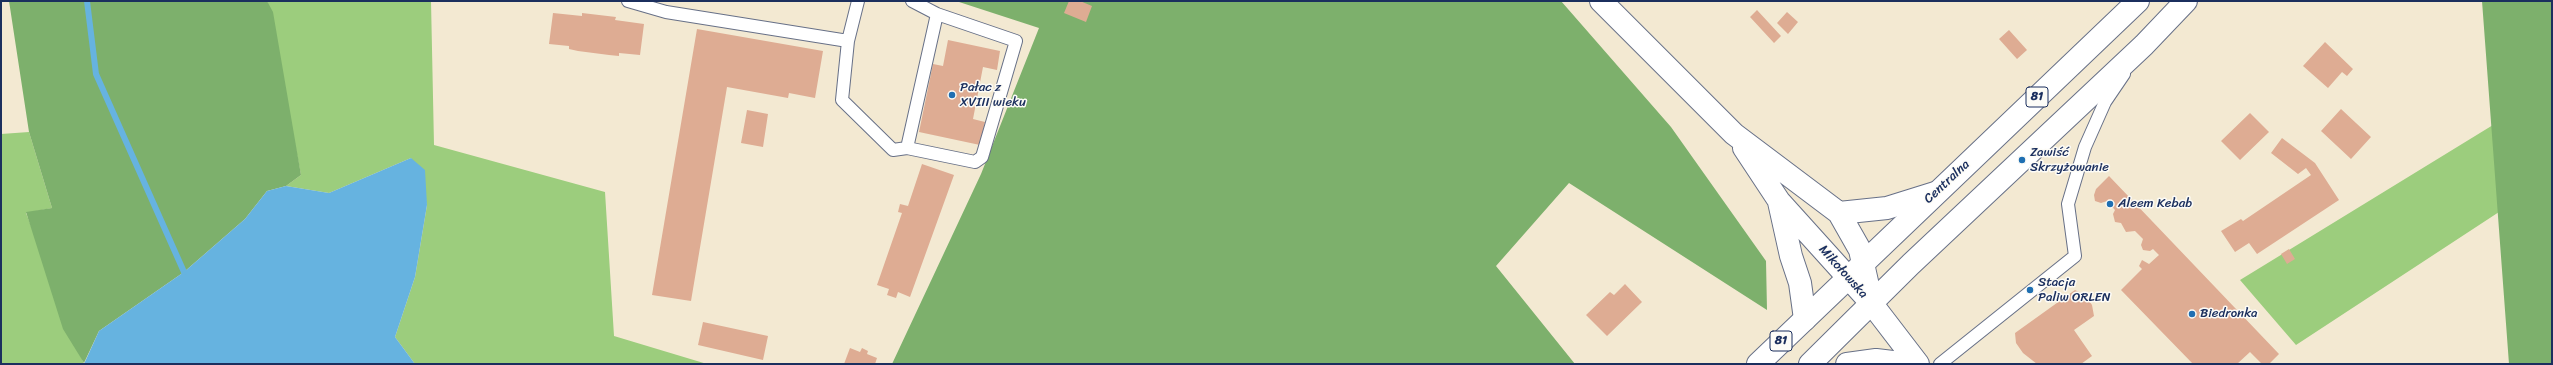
<!DOCTYPE html>
<meta charset="utf-8">
<style>
body{margin:0}
#map{position:relative;width:2553px;height:365px;overflow:hidden;background:#f3e9d2;font-family:Sriracha,sans-serif}
canvas{display:block}
.frame{position:absolute;inset:0;border:2px solid #1b2f5e;pointer-events:none}
</style>
<div id="map">
<canvas width="2553" height="365"></canvas>
<div class="frame"></div>
</div>
<script>
const context = document.querySelector('canvas').getContext('2d');
context.lineJoin = 'round';
function paint(path, color) { context.fillStyle = color; context.fill(path, 'evenodd'); }
const toPath = rows => new Path2D(rows.map(r => 'M' + r).join(''));
function stroke(path, color, width, dash) { context.strokeStyle = color; context.lineWidth = width; context.lineCap = dash ? 'butt' : 'round'; context.setLineDash(dash || []); context.stroke(path); }
function drawText(font, color, halo, rows, align = 'center') {
  context.font = font + ' Sriracha,sans-serif'; context.lineWidth = 3; context.setLineDash([]); context.textBaseline = 'middle'; context.strokeStyle = halo; context.fillStyle = color; for (const [text, x, y, turn = 0] of rows) {
    context.save(); context.translate(x, y); context.rotate((+turn || 0) * Math.PI / 180); context.textAlign = isNaN(turn) ? turn : align; if (halo) context.strokeText(text, 0, 0); context.fillText(text, 0, 0); context.restore();
  }
}
paint(toPath([
 [267,1,431,1,434,145,605,192,614,336,707,364,415,364,395,337,415,277,427,205,411,158,329,193,286,186,301,175],
 [2493,125,2499,212,2296,345,2240,280],
 [29,132,52,208,26,213,84,364,1,364,1,134]
]), '#9ccd7d');
paint(toPath([
 [9,1,267,1,273,12,301,175,286,186,267,191,245,219,184,272,99,331,84,363,63,329,26,212,52,208,29,132],
 [956,1,1561,1,1671,127,1766,261,1767,310,1569,183,1496,266,1575,364,892,364,981,174,1039,28],
 [2482,1,2552,1,2552,364,2509,364]
]), '#7db06c');
paint(toPath([
 [411,158,425,170,427,205,415,277,395,337,415,364,84,364,99,331,184,272,245,219,267,191,286,186,329,193]
]), '#66b3e0');
stroke(toPath([
 [87,1,96,74,184,272]
]), '#66b3e0', 6);
paint(toPath([
 [1069,1,1080,1,1092,6,1086,22,1064,13],
 [1757,10,1781,36,1774,43,1750,17],
 [1787,12,1798,22,1788,34,1777,23],
 [553,13,582,16,582,13,616,17,615,20,644,24,640,55,619,53,619,56,609,55,578,51,569,49,569,46,549,44],
 [697,29,823,51,815,98,789,93,788,98,727,87,691,301,652,295],
 [2009,30,2027,50,2017,59,1999,39],
 [948,40,1000,51,997,70,983,67,973,119,985,122,980,145,919,132,933,64,943,66],
 [2325,42,2353,69,2347,76,2342,72,2328,88,2303,66],
 [2341,109,2371,137,2351,159,2321,131],
 [747,110,768,114,763,147,741,143],
 [2250,113,2269,132,2240,160,2221,141],
 [2282,138,2315,163,2339,200,2257,254,2249,243,2235,252,2221,231,2241,219,2243,221,2311,175,2306,168,2298,174,2271,153],
 [922,164,954,175,910,297,898,292,896,298,887,295,889,289,877,285,902,213,898,212,900,204,908,206],
 [2109,176,2279,354,2269,364,2262,364,2250,352,2237,364,2193,364,2121,290,2142,269,2139,266,2142,260,2149,264,2159,255,2153,249,2150,251,2143,250,2141,245,2143,239,2135,231,2126,232,2121,223,2115,222,2113,214,2115,210,2107,201,2101,203,2095,201,2094,195,2096,189],
 [2289,249,2295,259,2287,264,2281,254],
 [1625,284,1642,302,1607,336,1586,315,1610,292,1614,295],
 [2075,290,2085,295,2092,305,2094,316,2074,330,2092,356,2081,364,2037,364,2023,353,2016,343,2015,333],
 [703,322,768,336,763,360,698,345],
 [850,348,860,352,862,348,868,351,867,354,877,358,875,364,844,364]
]), '#deac93');
const lane = toPath([
 [628,1,666,12,848,41],
 [858,1,848,41,842,100,893,150,907,148],
 [912,1,937,14,1016,41,982,157,975,162,907,148,937,14],
 [1940,364,2075,256,2068,204,2085,147,2105,102,2124,74]
]);
const secondary = toPath([
 [1601,1,1734,134,1839,213,1860,250,1872,304],
 [1744,148,1779,201,1872,304,1918,364],
 [1779,202,1791,256,1800,283,1805,319],
 [1839,213,1887,208,1935,193],
 [1847,364,1876,360,1909,364]
]);
const primary = toPath([
 [1758,364,2138,1],
 [1810,364,1911,264,2144,45,2186,1]
]);
stroke(lane, '#677087', 14);
stroke(secondary, '#677087', 24);
stroke(primary, '#677087', 24);
stroke(lane, '#fff', 12);
stroke(secondary, '#fff', 22);
stroke(primary, '#fff', 22);
for (const [x, y, r, color] of [
 [952,95,4,"#1f6fb2"],
 [2022,160,4,"#1f6fb2"],
 [2110,204,4,"#1f6fb2"],
 [2030,290,4,"#1f6fb2"],
 [2192,314,4,"#1f6fb2"]
]) { const dot = new Path2D(); dot.arc(x, y, r, 0, 2 * Math.PI); context.fillStyle = color; context.fill(dot); stroke(dot, '#fdfcf7', 1.5); }
for (const [x, y, w] of [
 [2037,97,22],
 [1781,341,22]
]) { const box = new Path2D(); box.roundRect(x - w / 2, y - 10, w, 20, 3); context.fillStyle = '#fdfcf7'; context.fill(box); stroke(box, '#1b2f5e', 1); }
drawText('bold 12px', '#1b2f5e', null, [
 ["81",2037,97],
 ["81",1781,341]
]);
drawText('13px', '#1b2f5e', '#fdfcf7', [
 ["Pałac z",960,88],
 ["XVIII wieku",960,103],
 ["Zawiść",2030,153],
 ["Skrzyżowanie",2030,168],
 ["Aleem Kebab",2118,204],
 ["Stacja",2038,283],
 ["Paliw ORLEN",2038,298],
 ["Biedronka",2200,314]
], 'left');
drawText('13px', '#1b2f5e', '#fdfcf7', [
 ["Centralna",1947,182,-43],
 ["Mikołowska",1843,272,48]
]);
</script>
